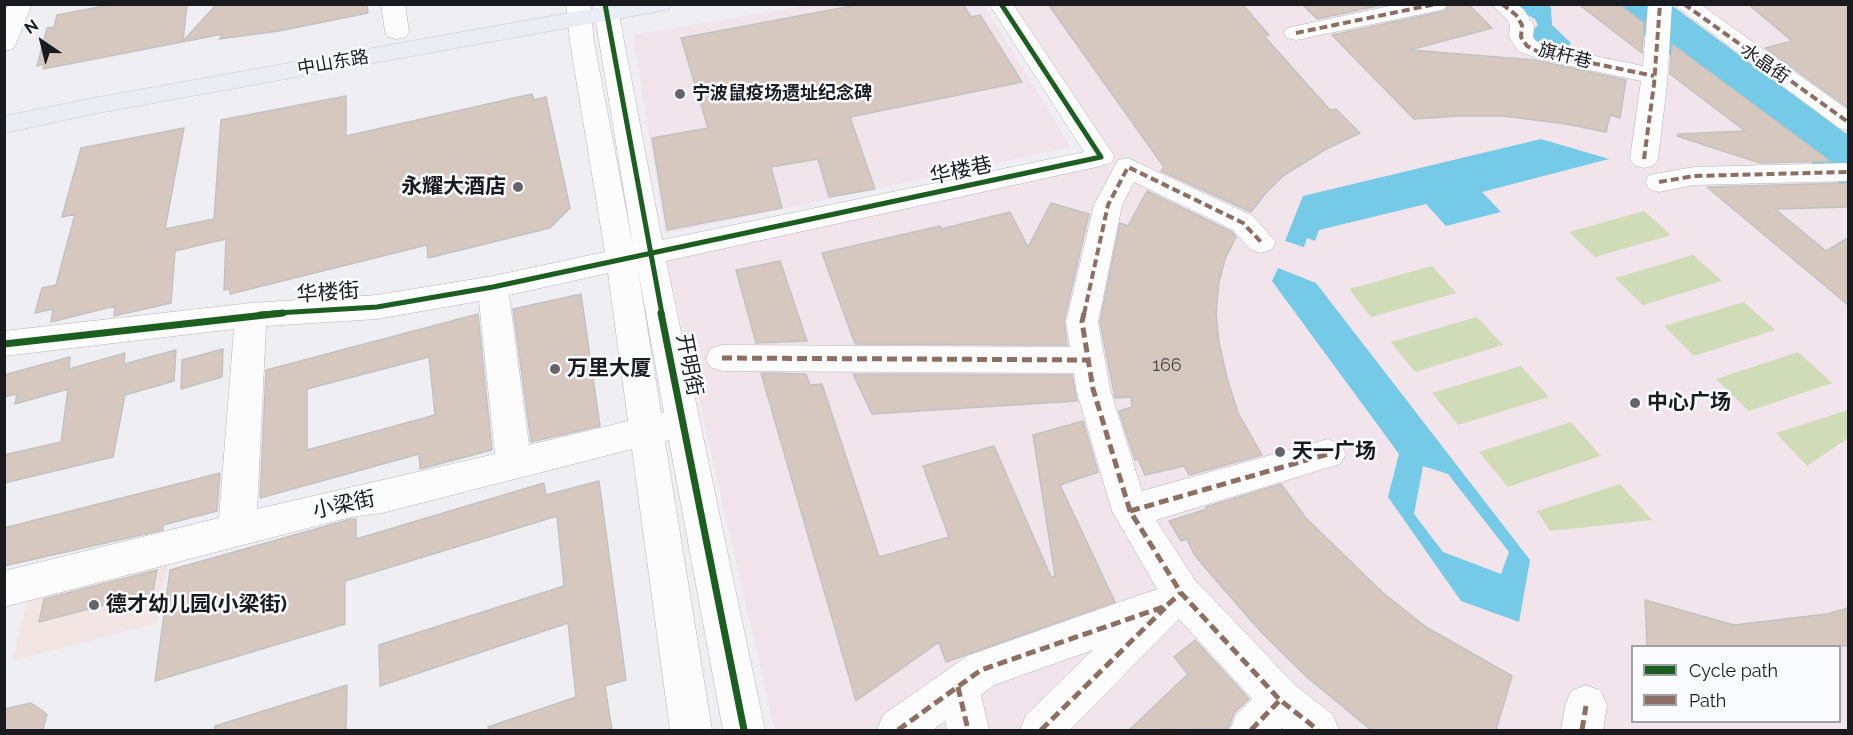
<!DOCTYPE html>
<meta charset="utf-8">
<style>
body{margin:0}
#map{position:relative;width:1853px;height:735px;overflow:hidden;background:#eeeef3;font-family:Raleway,sans-serif}
canvas{display:block}
.frame{position:absolute;inset:0;border:6px solid #1a1b1e;pointer-events:none}
.legend{position:absolute;left:1631px;top:645px;width:210px;height:78px;box-sizing:border-box;background:#fafbfe;border:2px solid #a0a1a4;margin:0;padding:8px 10px;list-style:none;font-size:18px;color:#1a1b1e}
.legend li{display:flex;align-items:center;gap:12px;height:30px}
.legend b{width:30px;border:2px solid #a0a1a4}
.north{position:absolute;left:12px;top:12px;width:60px;height:60px;-webkit-text-stroke:4px #fafbfe;paint-order:stroke;rotate:325deg;font-size:16px;font-weight:700;line-height:24px;text-align:center;color:#1a1b1e}
.north::after{content:'';display:block;margin:auto;width:21px;height:27px;background:#1a1b1e;clip-path:polygon(50% 0,100% 100%,50% 72%,0 100%)}
</style>
<div id="map">
<canvas width="1853" height="735"></canvas>
<div class="frame"></div>
<ul class="legend">
<li><b style="height:8px;background:#1b5e20"></b>Cycle path</li>
<li><b style="height:8px;background:#8d6e63"></b>Path</li>
</ul>
<div class="north">N</div>
</div>
<script>
const context = document.querySelector('canvas').getContext('2d');
context.lineJoin = 'round';
function paint(path, color) { context.fillStyle = color; context.fill(path, 'evenodd'); }
const toPath = rows => new Path2D(rows.map(r => 'M' + r).join(''));
function stroke(path, color, width, dash) { context.strokeStyle = color; context.lineWidth = width; context.lineCap = dash ? 'butt' : 'round'; context.setLineDash(dash || []); context.stroke(path); }
function drawText(font, color, halo, rows, align = 'center') {
  context.font = font + ' Raleway,"Noto Sans SC",sans-serif'; context.lineWidth = 5; context.setLineDash([]); context.textBaseline = 'middle'; context.strokeStyle = halo; context.fillStyle = color; for (const [text, x, y, turn = 0] of rows) {
    context.save(); context.translate(x, y); context.rotate((+turn || 0) * Math.PI / 180); context.textAlign = isNaN(turn) ? turn : align; if (halo) context.strokeText(text, 0, 0); context.fillText(text, 0, 0); context.restore();
  }
}
paint(toPath([
 [811,5,984,5,1071,147,665,234,633,35],
 [1013,5,1848,5,1848,730,775,730,666,258,1115,161],
 [1632,646,1840,646,1840,722,1632,722]
]), '#f2e4eb');
paint(toPath([
 [170,553,157,623,12,661,31,587]
]), '#f3e5e4');
paint(toPath([
 [1644,211,1671,235,1595,257,1569,232],
 [1693,255,1722,281,1643,305,1615,278],
 [1432,266,1456,293,1371,317,1349,289],
 [1744,302,1775,330,1694,356,1664,326],
 [1477,317,1503,345,1415,372,1391,342],
 [1798,352,1832,383,1749,411,1716,379],
 [1521,366,1549,397,1458,425,1432,393],
 [1848,410,1848,438,1807,466,1776,433],
 [1571,422,1601,456,1508,487,1479,452],
 [1620,484,1652,520,1550,531,1537,511]
]), '#cfdcb7');
paint(toPath([
 [1510,5,1549,5,1551,8,1552,25,1571,43,1568,48,1563,51,1533,42,1532,31,1538,25,1535,19],
 [1604,5,1671,5,1848,135,1848,190],
 [1541,139,1609,159,1482,192,1501,212,1446,226,1426,204,1319,230,1315,241,1307,238,1304,247,1285,241,1303,196],
 [1278,268,1316,283,1530,560,1519,622,1461,601,1388,497,1399,454,1272,281],
 [1423,466,1448,474,1509,552,1501,574,1443,552,1414,514]
]), '#74cae7');
const building = toPath([
 [115,4,187,4,183,41,217,4,367,4,368,13,279,31,219,39,223,34,43,69,44,64,37,66,47,28,54,27,57,15,115,4],
 [862,4,963,4,971,17,980,15,1022,82,850,117,875,189,829,197,818,159,771,167,782,208,667,230,652,138,708,128,681,38,862,4],
 [1048,4,1242,4,1269,35,1264,36,1330,110,1336,109,1360,133,1326,149,1283,176,1265,194,1251,212,1161,171,1164,167,1048,4],
 [1302,4,1386,4,1317,19,1302,4],
 [1449,4,1468,4,1492,28,1410,50,1535,60,1626,80,1620,118,1610,115,1606,132,1566,124,1503,116,1459,116,1414,119,1332,35,1445,11,1449,4],
 [1578,4,1619,4,1644,23,1642,53,1578,4],
 [1748,4,1848,4,1848,108,1765,48,1792,41,1748,4],
 [1672,44,1830,161,1760,163,1677,136,1678,134,1745,131,1670,74,1672,44],
 [532,94,534,100,546,97,570,208,550,228,428,258,427,245,230,294,229,289,224,290,226,239,175,251,171,303,114,316,115,306,51,322,53,309,35,313,42,288,56,285,75,214,62,217,81,148,184,128,165,229,214,219,221,120,346,96,346,136,532,94],
 [1848,183,1848,207,1775,209,1826,251,1848,238,1848,305,1707,187,1848,183],
 [1147,191,1232,232,1236,237,1225,259,1219,282,1216,314,1219,342,1227,378,1238,413,1262,455,1189,475,1184,466,1145,475,1138,459,1135,460,1119,411,1132,407,1131,397,1115,398,1100,322,1120,223,1128,226,1147,191],
 [1051,203,1089,214,1064,321,1067,345,855,344,822,253,940,226,941,229,1010,212,1028,247,1051,203],
 [780,261,807,341,756,343,736,270,780,261],
 [581,294,600,426,531,442,513,309,581,294],
 [478,314,492,450,420,469,419,454,260,498,266,370,478,314],
 [429,357,435,415,307,450,307,389,429,357],
 [223,349,222,377,181,389,182,360,223,349],
 [176,350,174,381,125,395,113,457,4,483,4,455,61,442,68,389,15,404,17,394,4,397,4,375,70,357,69,369,125,353,124,364,176,350],
 [761,373,806,374,810,385,822,384,879,557,949,537,923,466,994,446,1051,577,1055,576,1033,435,1083,421,1098,472,1060,485,1115,602,946,662,939,642,856,701,761,373],
 [853,374,1072,375,1077,401,872,414,853,374],
 [220,473,217,511,163,525,163,530,4,566,4,528,220,473],
 [599,481,626,680,605,686,612,730,489,730,488,727,576,697,568,623,380,686,379,645,564,586,557,516,345,581,345,624,155,681,170,570,351,519,356,519,356,539,544,483,546,495,599,481],
 [1281,484,1306,518,1382,592,1426,627,1512,676,1496,730,1371,730,1308,678,1263,634,1207,570,1194,554,1187,539,1181,541,1169,521,1207,509,1206,507,1281,484],
 [157,570,153,592,39,622,44,599,157,570],
 [1645,600,1734,625,1827,614,1848,608,1848,646,1647,646,1645,600],
 [1195,640,1249,699,1234,713,1228,729,1129,730,1188,674,1174,657,1195,640],
 [347,685,346,730,215,730,215,726,347,685],
 [31,703,47,714,43,730,4,730,4,709,31,703]
]);
paint(building, '#d7c8bf');
stroke(building, '#c3c2c3', 1.5);
const minor = toPath([
 [8,4,32,4,16,44,13,49,4,51,4,13,8,4],
 [381,4,405,4,409,32,406,37,397,39,388,37,385,32,381,4],
 [566,4,590,4,594,42,633,246,593,4,617,4,662,240,1084,152,989,4,1013,4,1115,157,1111,163,1101,166,666,261,765,730,723,730,669,440,665,441,712,730,670,730,632,449,382,513,351,517,4,607,4,571,219,518,234,329,4,356,4,331,251,303,377,295,493,276,605,252,570,42,566,4],
 [638,270,664,412,661,413,638,270],
 [608,273,628,421,529,445,509,295,608,273],
 [479,301,495,454,257,509,266,326,377,319,479,301],
 [1399,4,1447,4,1444,9,1436,11,1296,40,1287,38,1284,33,1287,28,1296,26,1399,4],
 [1491,4,1517,4,1524,10,1534,25,1533,37,1536,41,1547,46,1643,66,1648,4,1672,4,1667,84,1658,159,1654,165,1644,168,1634,165,1630,159,1641,81,1539,59,1518,51,1509,37,1510,25,1507,19,1491,4],
 [1673,4,1700,4,1848,110,1848,130,1839,128,1673,4],
 [1128,158,1253,216,1276,242,1272,249,1261,253,1250,249,1233,230,1134,182,1122,205,1098,322,1110,389,1142,491,1328,439,1340,444,1346,454,1340,464,1156,520,1195,580,1295,685,1333,715,1339,730,1285,730,1282,728,1280,730,1230,730,1236,715,1252,699,1179,619,1070,730,1020,730,1026,715,1093,650,994,685,981,695,989,730,947,730,945,721,933,730,877,730,883,715,967,656,1157,589,1112,511,1076,389,1074,373,722,371,710,367,706,358,710,349,722,345,1070,347,1066,322,1094,205,1118,160,1128,158],
 [1848,163,1848,181,1694,185,1659,192,1649,189,1645,182,1649,175,1694,167,1848,163],
 [1586,685,1601,691,1607,706,1603,730,1561,730,1565,706,1571,691,1586,685]
]);
const major = toPath([
 [618,4,672,4,669,9,661,11,93,114,4,133,4,116,93,98,618,4]
]);
stroke(minor, '#b5b5b9', 1);
stroke(major, '#cbcbce', 1);
paint(minor, '#fcfcfd');
paint(major, '#eaedf3');
stroke(toPath([
 [1502,4,1516,15,1522,25,1521,37,1527,46,1539,52,1654,76],
 [1684,4,1848,122],
 [1296,33,1436,4],
 [1644,159,1654,84,1660,4],
 [1659,182,1694,176,1848,172],
 [1084,314,1108,205,1128,167,1243,223,1261,242]
]), '#8d6e63', 4, [8, 4]);
stroke(toPath([
 [1084,313,1082,322,1093,389,1130,511,1181,593,1280,700,1318,730],
 [722,358,1088,360],
 [1130,511,1328,454],
 [958,687,968,730],
 [898,730,981,670,1166,606,1181,593],
 [1041,730,1165,608],
 [1251,730,1280,700],
 [1582,730,1586,706]
]), '#8d6e63', 5, [10, 5]);
stroke(toPath([
 [605,4,662,314],
 [260,314,377,307,493,287,1101,157,1001,4]
]), '#1b5e20', 5);
stroke(toPath([
 [661,313,744,730],
 [4,344,283,313]
]), '#1b5e20', 7);
for (const [x, y, r, color] of [
 [680,94,6,"#646569"],
 [518,187,6,"#646569"],
 [555,369,6,"#646569"],
 [1635,403,6,"#646569"],
 [1280,452,6,"#646569"],
 [94,605,6,"#646569"]
]) { const dot = new Path2D(); dot.arc(x, y, r, 0, 2 * Math.PI); context.fillStyle = color; context.fill(dot); stroke(dot, '#fafbfe', 2); }
drawText('18px', '#1a1b1e', '#fafbfe', [
 ["旗杆巷",1565,56,14],
 ["中山东路",333,63,-10],
 ["水晶街",1765,64,35]
]);
drawText('bold 18px', '#1a1b1e', '#fafbfe', [
 ["宁波鼠疫场遗址纪念碑",692,94]
], 'left');
drawText('18px', '#494646', null, [
 ["166",1167,366]
]);
drawText('21px', '#1a1b1e', '#fafbfe', [
 ["华楼巷",961,171,-12],
 ["华楼街",328,293,-4],
 ["开明街",689,365,79],
 ["小梁街",344,505,-12]
]);
drawText('bold 21px', '#1a1b1e', '#fafbfe', [
 ["永耀大酒店",506,187,"right"],
 ["万里大厦",567,369],
 ["中心广场",1647,403],
 ["天一广场",1292,452],
 ["德才幼儿园(小梁街)",106,605]
], 'left');
</script>
